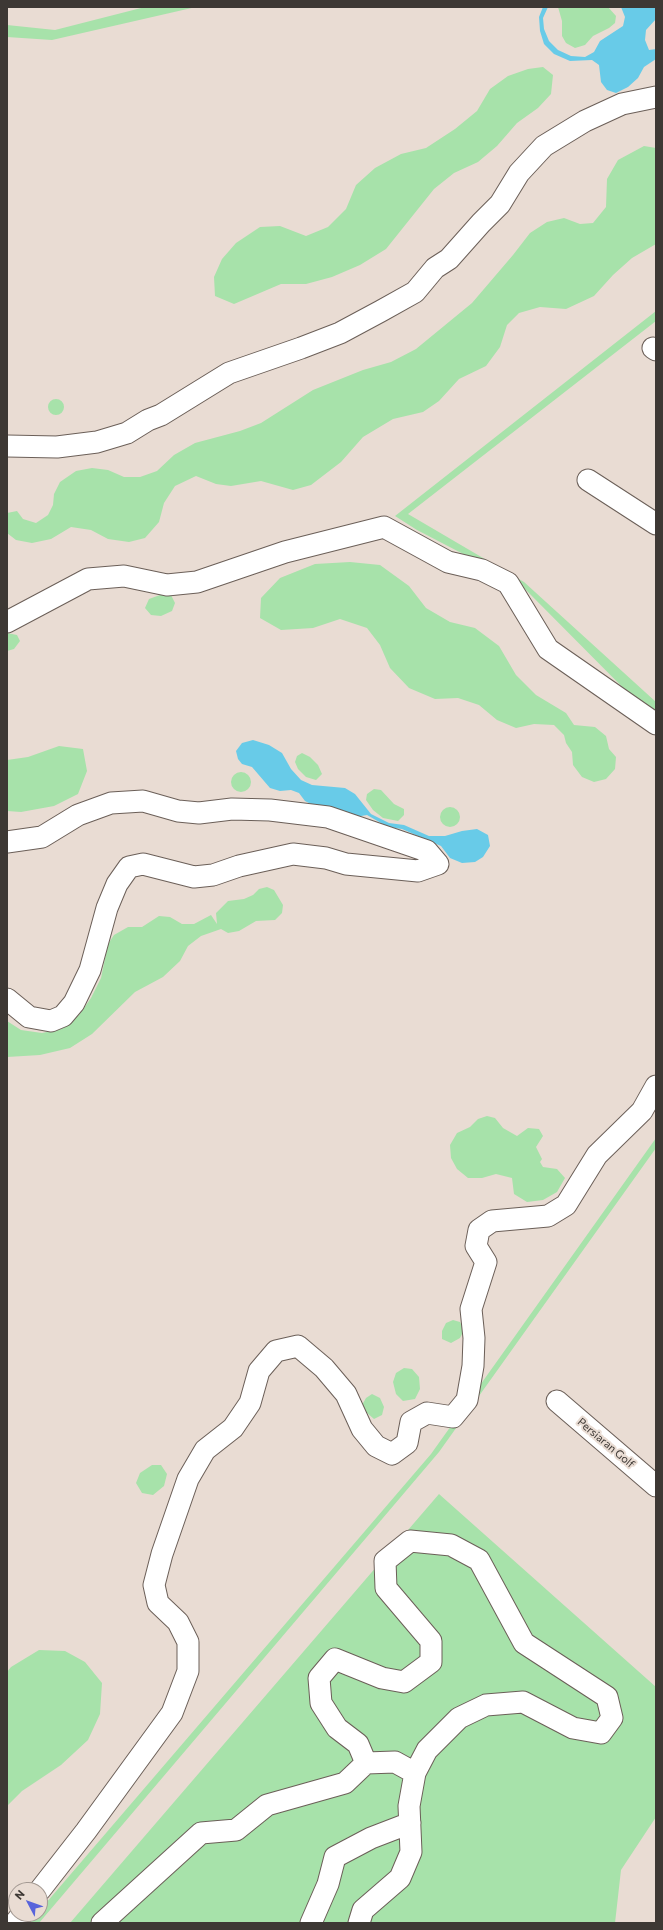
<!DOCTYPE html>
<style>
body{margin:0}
#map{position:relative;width:663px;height:1930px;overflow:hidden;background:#e9dcd3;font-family:Commissioner,sans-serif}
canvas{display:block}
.frame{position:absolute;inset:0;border:8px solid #3d3834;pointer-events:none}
.north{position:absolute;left:8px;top:1882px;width:40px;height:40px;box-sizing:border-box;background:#e9dcd3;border:1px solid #a49a93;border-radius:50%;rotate:311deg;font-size:11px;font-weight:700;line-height:16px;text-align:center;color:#3d3834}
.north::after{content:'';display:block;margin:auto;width:14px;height:18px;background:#5864db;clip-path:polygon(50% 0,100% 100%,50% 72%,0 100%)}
</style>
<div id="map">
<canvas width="663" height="1930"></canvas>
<div class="frame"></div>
<div class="north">N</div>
</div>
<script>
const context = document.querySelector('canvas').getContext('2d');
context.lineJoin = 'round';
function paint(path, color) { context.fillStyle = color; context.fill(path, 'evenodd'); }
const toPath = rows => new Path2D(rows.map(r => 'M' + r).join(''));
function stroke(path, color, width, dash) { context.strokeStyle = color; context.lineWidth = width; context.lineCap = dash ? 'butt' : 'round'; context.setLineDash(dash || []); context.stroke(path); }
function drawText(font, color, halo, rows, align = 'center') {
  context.font = font + ' Commissioner,sans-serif'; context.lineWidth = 4; context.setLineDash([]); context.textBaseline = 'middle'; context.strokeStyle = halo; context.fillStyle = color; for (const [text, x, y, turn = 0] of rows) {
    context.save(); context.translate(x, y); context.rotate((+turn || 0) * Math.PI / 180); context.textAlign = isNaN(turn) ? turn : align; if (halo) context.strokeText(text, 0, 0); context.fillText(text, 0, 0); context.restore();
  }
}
paint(toPath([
 [145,7,196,7,52,40,7,37,7,25,55,30],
 [558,7,608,7,616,16,615,23,609,28,593,36,585,45,575,48,566,43,562,36,562,21],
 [543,67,553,75,551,94,538,108,517,123,497,146,478,162,454,173,434,189,386,249,360,265,332,277,306,284,281,284,234,304,215,296,214,277,222,259,236,243,260,227,280,226,306,236,328,227,346,209,356,185,375,168,401,154,426,148,455,129,477,111,490,89,508,76,528,69],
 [644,146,656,148,656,244,632,258,613,275,594,296,566,309,540,307,519,313,507,325,500,347,486,366,459,379,439,401,423,412,393,419,363,437,341,462,311,485,293,490,261,481,231,486,216,484,196,476,175,486,164,503,159,522,145,538,129,542,108,539,91,530,71,527,51,539,32,543,16,540,7,533,7,513,17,511,23,519,36,523,48,515,53,505,54,494,60,482,76,471,92,468,108,470,124,477,140,477,157,471,174,455,195,443,240,431,261,423,313,390,363,370,391,362,416,349,472,303,513,255,530,233,547,222,564,218,580,224,593,223,606,207,607,179,618,160],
 [656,311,656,321,408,514,524,582,656,702,656,721,519,583,417,530,395,516],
 '48 407a8 8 0 1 1 16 0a8 8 0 1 1-16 0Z',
 [350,562,380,565,409,586,426,608,450,622,475,628,499,646,516,675,536,695,566,713,574,725,595,727,606,736,609,749,616,757,615,769,606,779,594,782,582,777,573,765,572,752,566,743,564,735,554,725,534,724,516,728,497,720,479,705,458,698,435,699,409,688,390,668,380,645,367,628,340,619,313,628,281,630,260,618,261,598,280,578,315,564],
 [160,595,171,595,175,603,172,611,161,616,151,615,145,608,149,599],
 [7,633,17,635,20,641,14,649,7,651],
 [59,746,83,749,87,771,78,794,54,806,21,812,7,811,7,760,28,757],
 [302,753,310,757,318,765,322,774,316,780,306,777,298,769,295,762,297,756],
 '231 782a10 10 0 1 1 20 0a10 10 0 1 1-20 0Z',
 [374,789,381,790,394,804,404,809,404,815,398,821,383,818,373,810,366,800,367,794],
 '440 817a10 10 0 1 1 20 0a10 10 0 1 1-20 0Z',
 [267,887,274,890,283,905,282,913,275,920,256,921,239,931,228,933,221,929,201,936,188,946,180,961,163,977,135,992,92,1034,70,1048,40,1055,7,1057,7,1021,21,1030,42,1033,61,1029,79,1015,91,998,101,978,108,944,114,935,128,927,142,927,159,916,170,917,182,924,194,924,211,915,217,924,216,913,228,901,244,899,253,895,259,889],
 [487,1116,495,1118,503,1128,517,1136,528,1128,539,1129,543,1136,536,1147,542,1159,540,1162,543,1167,557,1169,565,1178,557,1192,543,1200,527,1202,514,1194,512,1178,496,1174,482,1178,468,1178,457,1169,451,1158,450,1145,457,1133,470,1127,478,1119],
 [656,1138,656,1148,439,1452,39,1923,29,1923,37,1914,40,1914,40,1910,431,1454],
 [453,1320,460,1322,464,1330,460,1338,451,1343,442,1339,442,1331,446,1323],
 [404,1368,412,1369,419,1377,420,1389,415,1399,403,1401,396,1394,393,1382,396,1373],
 [372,1394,380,1398,384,1407,382,1415,374,1419,366,1412,362,1405,366,1398],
 [152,1465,161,1465,167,1474,164,1486,153,1495,142,1493,136,1483,140,1473],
 [439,1494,656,1687,656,1817,621,1870,615,1923,70,1923],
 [39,1650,65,1651,85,1662,102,1683,100,1714,88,1740,61,1765,22,1791,7,1806,7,1672,11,1667]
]), '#a7e2aa');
paint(toPath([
 [543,7,548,7,543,18,544,29,549,41,558,50,571,56,585,57,594,52,600,41,623,26,625,17,621,7,656,7,656,19,646,30,645,40,649,50,656,49,656,59,644,67,638,78,628,87,616,93,607,90,601,82,599,65,592,60,570,61,554,54,544,44,540,31,539,17],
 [253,740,269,745,282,753,291,769,301,780,312,785,345,788,355,794,371,814,389,823,404,825,429,836,445,836,462,831,477,829,488,835,490,846,483,857,475,862,462,863,450,858,441,846,402,829,388,827,367,815,355,817,315,806,305,801,299,793,291,790,280,791,270,788,252,767,242,764,238,759,236,751,242,743]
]), '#68cbe8');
const minor = toPath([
 [653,348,656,350],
 [7,446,57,447,97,442,127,433,148,420,161,415,229,373,301,348,340,333,381,311,415,292,435,268,449,259,481,223,500,204,519,173,544,146,585,121,622,104,656,97],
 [588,480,656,524],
 [7,622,88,579,124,576,167,585,197,582,285,552,384,527,448,562,482,570,508,583,548,649,656,724],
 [7,842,42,837,78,815,111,803,143,801,178,811,199,813,232,809,270,810,328,817,427,851,438,864,418,871,346,864,326,858,293,854,239,866,213,875,194,877,143,864,129,867,117,884,107,908,90,970,74,1003,63,1016,51,1021,29,1017,7,999],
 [557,1401,656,1486],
 [366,1763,358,1744,337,1728,321,1703,319,1678,335,1659,382,1678,404,1682,431,1662,431,1641,386,1588,385,1561,410,1541,451,1545,479,1560,524,1643,607,1697,612,1718,601,1733,573,1728,523,1702,486,1705,459,1718,427,1750,415,1773],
 [40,1890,86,1831,172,1713,188,1671,188,1642,178,1622,158,1603,154,1585,162,1554,188,1479,205,1450,233,1428,250,1403,259,1371,276,1351,298,1346,324,1368,346,1394,362,1429,376,1446,392,1454,407,1443,411,1422,427,1413,453,1417,467,1400,473,1366,474,1338,471,1309,486,1262,476,1246,479,1230,492,1221,548,1216,566,1205,597,1155,642,1111,656,1086],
 [15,1923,22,1914],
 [102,1923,201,1833,236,1830,267,1805,345,1783,366,1763,395,1762,415,1773,409,1806,411,1852,400,1878,363,1910,359,1923],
 [311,1923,328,1884,335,1857,371,1838,410,1823]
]);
stroke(minor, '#6b5f58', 23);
stroke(minor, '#fff', 21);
drawText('11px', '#3d3834', '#e9dcd3', [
 ["Persiaran Golf",606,1443,40]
]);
</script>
